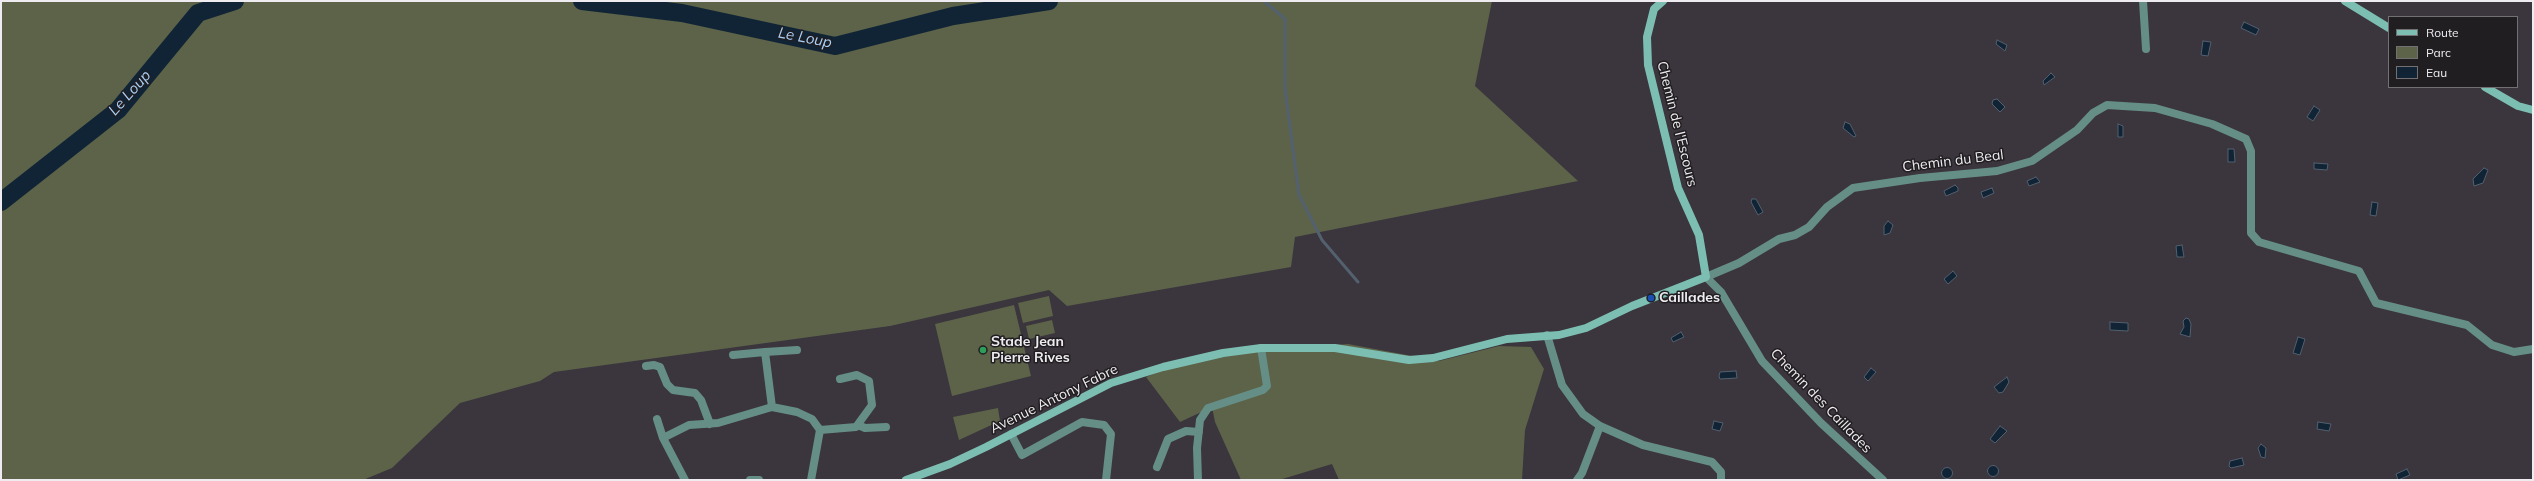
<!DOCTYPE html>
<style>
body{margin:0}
#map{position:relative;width:2534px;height:481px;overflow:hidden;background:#3b353d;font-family:Mulish,sans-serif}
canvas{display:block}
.frame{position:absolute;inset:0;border:2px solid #efecf1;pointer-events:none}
.legend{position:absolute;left:2388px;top:16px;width:130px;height:72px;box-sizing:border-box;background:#211e21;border:1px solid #737074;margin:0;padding:5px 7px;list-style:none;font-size:12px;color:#efecf1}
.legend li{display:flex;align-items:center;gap:8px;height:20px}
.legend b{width:20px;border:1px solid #737074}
</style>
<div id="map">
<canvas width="2534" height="481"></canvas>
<div class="frame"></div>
<ul class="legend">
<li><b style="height:5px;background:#7cbfb2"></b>Route</li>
<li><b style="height:11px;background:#5c6349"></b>Parc</li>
<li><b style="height:11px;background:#102436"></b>Eau</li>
</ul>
</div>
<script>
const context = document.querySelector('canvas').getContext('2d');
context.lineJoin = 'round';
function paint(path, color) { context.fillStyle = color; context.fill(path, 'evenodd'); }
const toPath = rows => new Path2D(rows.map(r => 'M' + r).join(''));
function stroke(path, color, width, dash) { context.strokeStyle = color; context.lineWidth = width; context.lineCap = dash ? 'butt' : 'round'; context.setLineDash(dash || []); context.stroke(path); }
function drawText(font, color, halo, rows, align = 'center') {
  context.font = font + ' Mulish,sans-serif'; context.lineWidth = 3; context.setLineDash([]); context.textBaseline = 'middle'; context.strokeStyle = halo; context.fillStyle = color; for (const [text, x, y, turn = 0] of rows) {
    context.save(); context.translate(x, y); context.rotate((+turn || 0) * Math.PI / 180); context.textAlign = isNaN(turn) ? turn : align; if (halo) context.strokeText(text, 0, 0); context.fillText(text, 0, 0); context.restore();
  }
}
paint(toPath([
 [1,1,1492,1,1475,86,1578,181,1295,237,1291,267,1067,306,1049,290,890,326,554,372,540,381,460,403,392,468,363,480,1,480],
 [1049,296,1053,316,1023,323,1018,303],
 [1014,305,1031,376,952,396,935,324],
 [1052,320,1055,333,1029,339,1026,326],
 [1348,344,1439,361,1499,346,1531,347,1544,369,1525,430,1522,480,1339,480,1332,464,1279,480,1241,480,1215,422,1212,407,1180,422,1146,377,1170,367,1244,352],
 [998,408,1000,421,959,440,953,417]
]), '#5c6349');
const water = toPath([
 [2244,22,2259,29,2256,35,2241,28,2244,22],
 [1997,40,2007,45,2005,51,1996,44,1997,40],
 [2203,41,2211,42,2208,56,2201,55,2203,41],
 [2051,73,2055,77,2044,85,2043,81,2051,73],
 [1997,99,2005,107,2000,112,1992,104,1993,100,1997,99],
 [2314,106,2320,110,2313,121,2307,117,2314,106],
 [1845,122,1850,124,1856,136,1854,137,1843,128,1845,122],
 [2118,124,2123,126,2123,137,2118,137,2118,124],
 [2228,149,2234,149,2235,162,2228,162,2228,149],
 [2314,163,2328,164,2327,170,2314,169,2314,163],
 [2484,168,2488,170,2483,183,2474,186,2473,179,2484,168],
 [2036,177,2040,182,2029,186,2027,181,2036,177],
 [1955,185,1958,188,1958,191,1946,196,1944,191,1955,185],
 [1992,188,1994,193,1983,198,1981,192,1992,188],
 [1752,199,1756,199,1763,212,1758,215,1751,202,1752,199],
 [2372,202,2378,203,2376,216,2370,215,2372,202],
 [1888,221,1893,225,1890,233,1884,235,1884,226,1888,221],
 [2182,245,2184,257,2177,257,2176,246,2182,245],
 [1953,271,1957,276,1948,284,1944,279,1953,271],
 [2186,318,2189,319,2191,324,2190,337,2180,334,2184,327,2183,321,2186,318],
 [2110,322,2128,323,2128,331,2110,330,2110,322],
 [1681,332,1684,337,1673,342,1671,338,1681,332],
 [2298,337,2305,339,2300,355,2293,353,2298,337],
 [1871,368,1876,372,1868,381,1864,377,1871,368],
 [1736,371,1737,378,1720,379,1719,376,1720,372,1736,371],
 [2007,377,2009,382,2003,392,1999,393,1994,387,2007,377],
 [1714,421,1723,423,1720,431,1712,429,1714,421],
 [2318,422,2331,424,2329,431,2317,429,2318,422],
 [2000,426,2007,431,1995,443,1990,439,2000,426],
 [2261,444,2266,448,2265,458,2261,457,2258,448,2261,444],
 [2242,458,2244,465,2231,468,2229,466,2230,461,2242,458],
 '1987.5 471a5.5 5.5 0 1 1 11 0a5.5 5.5 0 1 1-11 0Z',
 '1941.5 473a5.5 5.5 0 1 1 11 0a5.5 5.5 0 1 1-11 0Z',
 [2407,469,2410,475,2398,480,2396,474,2407,469]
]);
paint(water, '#102436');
stroke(water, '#53606e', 1);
stroke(toPath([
 [1264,1,1285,19,1285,89,1299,195,1322,240,1358,282]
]), '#53606e', 3);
stroke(toPath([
 [582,1,682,13,835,46,953,16,1049,1],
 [1,202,118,110,198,13,235,1]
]), '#102436', 18);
stroke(toPath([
 [2143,1,2146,49],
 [1547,335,1562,385,1583,414,1600,426,1643,445,1712,462,1721,472,1721,480],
 [765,352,797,350],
 [733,355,765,352,772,407],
 [646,366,654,365,660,367,667,384,673,390,695,393,701,400,710,424],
 [657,419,663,438],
 [858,425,865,428,886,427],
 [820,430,856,427,872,405,869,381,857,375,840,379],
 [1011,434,1022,455,1082,422,1104,425,1111,434,1106,480],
 [1157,467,1168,439,1186,431,1199,432],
 [685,480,663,438,689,425,718,423,772,407,797,412,812,419,820,430,811,480],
 [750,480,759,480],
 [1198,480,1197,448,1200,420,1208,408,1263,390,1267,386,1261,348],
 [1577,480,1582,473,1600,426],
 [1883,480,1821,423,1762,361,1721,292,1706,277,1739,263,1779,239,1795,235,1809,227,1827,207,1853,188,1920,178,1997,171,2032,161,2077,130,2093,113,2107,105,2155,108,2212,124,2246,139,2251,151,2251,233,2259,242,2359,271,2376,303,2467,325,2492,345,2514,352,2533,349]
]), '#658e86', 8);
stroke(toPath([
 [2345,1,2389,28],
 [2485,87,2518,106,2533,110],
 [906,480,950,464,986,447,1111,383,1163,367,1223,353,1261,348,1335,348,1409,360,1433,358,1507,339,1559,335,1586,328,1632,306,1706,277,1699,235,1678,188,1648,65,1647,37,1654,9,1663,1]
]), '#7cbfb2', 8);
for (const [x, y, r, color] of [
 [1651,298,4,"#1a4fb4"],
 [983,350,4,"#2e9e5b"]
]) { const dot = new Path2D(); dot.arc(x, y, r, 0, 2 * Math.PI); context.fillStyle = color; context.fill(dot); stroke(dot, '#211e21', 1.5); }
drawText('14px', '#efecf1', '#211e21', [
 ["Chemin de l'Escours",1677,124,76],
 ["Chemin du Beal",1953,161,-7],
 ["Avenue Antony Fabre",1054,399,-26],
 ["Chemin des Caillades",1821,401,46]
]);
drawText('bold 14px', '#efecf1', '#211e21', [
 ["Caillades",1659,298],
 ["Stade Jean",991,342],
 ["Pierre Rives",991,358]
], 'left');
drawText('italic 15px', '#a7d1fb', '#211e21', [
 ["Le Loup",805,38,11],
 ["Le Loup",130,93,-48]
]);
</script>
